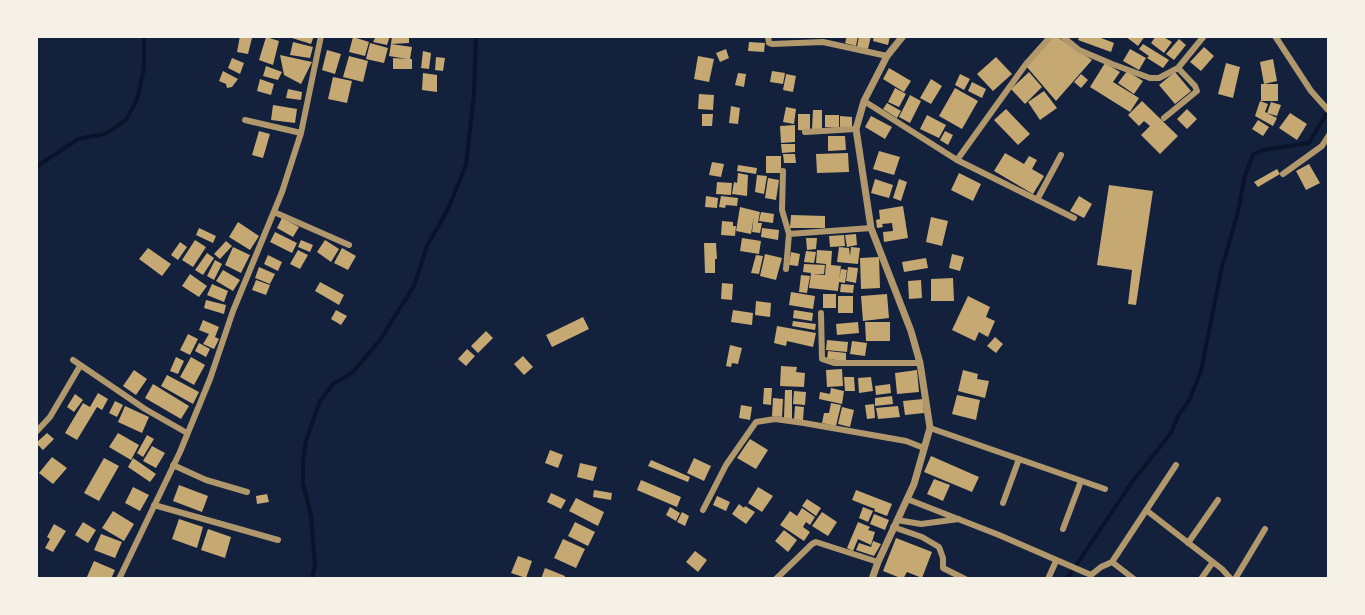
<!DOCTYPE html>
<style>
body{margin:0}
#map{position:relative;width:1365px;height:615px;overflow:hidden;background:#14213d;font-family:Spectral,serif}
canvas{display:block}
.frame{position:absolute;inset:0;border:38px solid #f6f1e7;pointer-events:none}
</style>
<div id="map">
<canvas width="1365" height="615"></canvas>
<div class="frame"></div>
</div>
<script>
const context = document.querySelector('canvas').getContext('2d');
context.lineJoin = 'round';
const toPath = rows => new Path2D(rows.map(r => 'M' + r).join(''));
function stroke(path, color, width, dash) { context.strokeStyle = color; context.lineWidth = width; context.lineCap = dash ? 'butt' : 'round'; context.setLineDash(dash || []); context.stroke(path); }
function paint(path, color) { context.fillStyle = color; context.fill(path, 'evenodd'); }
stroke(toPath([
 [36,167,78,139,105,134,126,120,137,100,144,68,144,36],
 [312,579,315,565,311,516,303,483,303,462,306,441,320,401,333,384,353,372,380,340,414,286,427,246,448,209,466,165,474,94,476,36],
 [1067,579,1132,482,1171,433,1179,414,1189,401,1201,371,1222,267,1238,212,1245,175,1253,155,1263,150,1309,143,1328,111]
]), '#0b132b', 4);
paint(toPath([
 [240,36,252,38,248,54,237,52],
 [292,36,314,36,311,44,292,38],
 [376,36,390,36,387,45,373,42],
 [392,36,409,36,409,43,391,44],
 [847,36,858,36,856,46,845,43],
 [859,36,871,36,868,49,857,47],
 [874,36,890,36,888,45,873,41],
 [1053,36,1056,36,1092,60,1056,101,1026,66],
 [1080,36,1096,36,1114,43,1111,52,1078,40],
 [1125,36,1145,36,1138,46],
 [1156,36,1162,36,1172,42,1164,53,1151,43],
 [266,37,279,41,273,65,259,60],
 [353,37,369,42,365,56,349,52],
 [1179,39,1186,45,1174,60,1166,54],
 [293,42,313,47,310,58,290,55],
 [749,42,765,43,764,52,748,51],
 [370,43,388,48,384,63,366,59],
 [391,44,412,47,410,59,412,59,412,69,393,69,393,58,407,59,389,56],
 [1143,44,1169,60,1163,68,1147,58,1149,56,1139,49],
 [1204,47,1214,56,1201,71,1190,62],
 [726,49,729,58,720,62,716,53],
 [1130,49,1146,58,1139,70,1123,61],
 [327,50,341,54,335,74,322,70],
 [423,51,431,53,429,69,421,68],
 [280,55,312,62,301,84,284,75],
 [349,56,368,61,363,82,343,77],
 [698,56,714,59,709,82,694,79],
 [436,57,445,58,443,71,435,70],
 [996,57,1012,74,993,91,977,74],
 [232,58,244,63,240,74,228,68],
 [1273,59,1277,81,1264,84,1260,62],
 [1105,63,1120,72,1113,82,1139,98,1130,112,1090,87],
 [1226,63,1240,67,1233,98,1218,94],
 [266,66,282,72,278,80,263,76],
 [889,68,911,81,904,92,883,79],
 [223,71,238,79,232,87,227,88,226,84,219,81],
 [772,71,785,73,783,84,770,82],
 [1127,71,1143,81,1134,94,1118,83],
 [1029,72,1042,87,1025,104,1011,89],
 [1175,72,1191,91,1175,104,1159,85],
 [423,73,437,75,437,92,422,90],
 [738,73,746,74,744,87,735,85],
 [786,74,796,76,793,92,783,90],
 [960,74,970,79,964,90,955,85],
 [1081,74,1088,80,1081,88,1074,82],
 [333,77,352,81,347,103,328,99],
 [260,79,274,84,271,95,257,91],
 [931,79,942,86,931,104,920,98],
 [972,82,986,89,982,98,968,91],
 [1261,84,1278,84,1278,101,1261,101],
 [895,88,906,94,899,107,888,102],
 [955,88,978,101,962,129,939,116],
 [288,89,302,92,301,100,286,98],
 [1044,91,1057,108,1040,120,1028,102],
 [699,94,714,95,713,110,698,109],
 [910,95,921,101,910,123,899,117],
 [1142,101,1178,136,1160,154,1141,135,1150,126,1144,121,1139,126,1128,115],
 [1260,101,1268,104,1265,112,1277,118,1273,126,1255,116],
 [1271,102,1281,105,1277,116,1267,113],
 [887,103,901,111,897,118,883,109],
 [273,105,297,109,295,123,271,120],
 [731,106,740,108,738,124,729,123],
 [786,107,796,109,794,124,783,122],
 [1006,109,1030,134,1018,145,994,120],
 [1187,109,1197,119,1187,129,1177,119],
 [813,110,822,110,822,129,812,129],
 [1290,113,1307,124,1297,140,1279,128],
 [702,114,713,114,712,126,702,126],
 [798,114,810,114,810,131,798,130],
 [825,115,839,115,839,128,825,127],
 [927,115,946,125,939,138,920,129],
 [840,116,852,117,852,128,840,127],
 [871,116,892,127,885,139,865,127],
 [1258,120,1269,127,1263,136,1252,129],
 [795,125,795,142,781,143,780,126],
 [259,131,270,134,263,158,252,155],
 [945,131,953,135,948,145,940,140],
 [828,136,845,136,846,150,828,151],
 [781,144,795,144,795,152,782,153],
 [879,151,900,157,894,175,873,169],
 [848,153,849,172,817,173,816,154],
 [1005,153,1024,164,1029,156,1037,160,1032,169,1044,176,1033,194,994,171],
 [783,154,795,154,796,163,784,163],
 [766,156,781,156,781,173,766,173],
 [712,162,724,164,721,177,709,175],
 [1309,164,1320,183,1306,190,1296,171],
 [738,165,757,168,756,174,737,171],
 [1277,169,1280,174,1258,187,1254,182],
 [738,173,748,175,747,196,732,194,734,182,737,183],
 [959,173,981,184,973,201,951,190],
 [757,175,767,176,764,194,755,192],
 [768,178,779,180,776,200,765,198],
 [875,179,893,185,889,198,871,193],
 [899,179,907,182,901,201,893,198],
 [717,182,732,183,731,195,716,194],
 [1109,185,1153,191,1136,305,1128,304,1132,270,1097,265],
 [706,196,718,198,717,208,705,207],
 [721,196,738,198,737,206,726,205,725,208,719,207],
 [1079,196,1092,204,1084,218,1070,211],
 [903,206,908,238,884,242,883,232,893,231,892,223,882,224,883,227,877,228,876,220,880,219,879,210],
 [740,207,760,212,758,223,762,223,760,233,752,232,754,216,751,234,736,231],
 [761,212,774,214,773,223,759,221],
 [791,215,825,216,825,228,790,228],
 [931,217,948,221,942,246,926,242],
 [282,218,299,227,293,237,277,228],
 [722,221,733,222,733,226,736,226,735,236,721,235],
 [238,222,259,236,250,250,229,237],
 [199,228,216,236,213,243,196,235],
 [762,228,779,230,778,240,761,237],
 [275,232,297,243,292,253,270,242],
 [856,234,857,245,847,247,845,235],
 [844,235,845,246,830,247,829,236],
 [742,238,761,241,759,254,740,251],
 [806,238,817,238,816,249,807,250],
 [195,240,206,247,193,267,182,260],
 [301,240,313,245,310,252,298,247],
 [325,240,339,249,331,262,317,252],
 [226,241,232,246,220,259,214,254],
 [180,242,187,247,178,260,171,255],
 [704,243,716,243,717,259,715,259,715,273,705,273],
 [233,247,250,255,241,273,225,265],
 [839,247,849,248,850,256,851,247,860,248,858,264,837,262],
 [148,248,171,264,162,276,139,259],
 [342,248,356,256,348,270,334,263],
 [298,250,308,255,300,269,290,264],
 [817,250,832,251,831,265,841,266,839,279,841,269,847,270,845,283,839,282,838,291,809,288,811,273,803,272,804,264,825,265,824,274,813,274,825,275,826,264,816,263],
 [806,251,816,252,814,263,804,262],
 [791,252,800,254,798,266,789,265],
 [207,253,214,258,203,275,195,270],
 [765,254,782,258,776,280,760,276],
 [952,254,964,257,960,271,949,268],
 [268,255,282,262,278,271,264,264],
 [756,255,763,256,759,274,751,273],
 [879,257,880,288,861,289,860,258],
 [926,258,928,268,904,272,902,262],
 [215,260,222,264,214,280,207,276],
 [259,267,275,274,270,284,255,278],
 [848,267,858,268,856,283,846,281],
 [223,270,240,280,233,291,216,281],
 [190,274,207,286,199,297,182,286],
 [801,275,810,276,807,293,799,292],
 [953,278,954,301,931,301,931,279],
 [256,280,270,285,266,295,252,290],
 [921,280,922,298,909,299,908,281],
 [320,282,344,295,339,305,315,291],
 [722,283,733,284,732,300,721,299],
 [212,284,228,291,224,302,207,295],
 [841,284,854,285,853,293,840,292],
 [791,292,815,296,813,309,789,305],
 [823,294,836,294,836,308,823,308],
 [887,294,889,318,863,321,861,296],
 [838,296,853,296,853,313,838,313],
 [968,296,990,307,986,317,995,321,988,337,979,332,975,341,952,330],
 [206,300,226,305,224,314,204,308],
 [756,301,771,303,770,317,755,315],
 [336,310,347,316,341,325,331,319],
 [733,310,753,313,752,325,731,322],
 [794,310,813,313,812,321,793,318],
 [583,317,589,329,552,347,546,335],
 [203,320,219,327,215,337,219,339,214,349,203,344,209,334,199,330],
 [793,321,816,324,815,330,792,326],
 [858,322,859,333,837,335,836,324],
 [865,322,890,322,890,341,866,341],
 [777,326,816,333,813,347,787,341,786,346,774,343],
 [486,331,493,338,478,353,471,346],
 [188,334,198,339,190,355,180,350],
 [995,337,1003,344,996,353,987,346],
 [827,340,848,342,847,352,826,350],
 [852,341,867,343,865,356,850,354],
 [199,343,210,349,206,357,195,351],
 [730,345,742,348,738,364,732,363,731,367,726,366],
 [467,349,475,356,466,366,458,359],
 [828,351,846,353,846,361,827,359],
 [523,356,533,367,524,375,514,364],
 [176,357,184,361,178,374,170,371],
 [191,357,205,365,194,385,180,377],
 [781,366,797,367,796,372,805,373,804,387,780,386],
 [842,369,843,386,827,387,826,370],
 [134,370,147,379,136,395,123,386],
 [917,370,919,392,897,394,895,373],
 [963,370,978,374,977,379,989,381,985,398,958,391],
 [167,375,199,392,193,404,161,386],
 [844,377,854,377,855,391,845,391],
 [871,377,873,391,859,393,858,378],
 [153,384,189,406,181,419,145,398],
 [890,384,891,393,876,395,875,386],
 [764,388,772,388,771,405,763,404],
 [831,388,844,391,842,404,819,399,820,392,830,394],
 [785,390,792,390,792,419,784,418],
 [794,391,806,392,805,405,793,404],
 [98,393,108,399,102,410,97,407,77,440,65,433,83,403,90,407],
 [75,394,83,400,74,412,67,407],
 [957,395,980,400,976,420,952,414],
 [892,396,893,404,875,406,875,398],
 [773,398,783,399,782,417,772,416],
 [923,399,924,413,905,415,903,401],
 [115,401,123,405,117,417,109,413],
 [831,403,841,405,836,426,822,423,824,413,829,413],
 [874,404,875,418,867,419,865,405],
 [741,405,752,407,750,420,739,418],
 [125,406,149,417,142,433,118,422],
 [795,406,804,407,803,420,794,420],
 [898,406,900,417,878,419,876,408],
 [842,407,854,410,850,427,838,424],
 [47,433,54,439,43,450,36,443],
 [118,433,139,445,131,460,109,447],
 [147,435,154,439,143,457,137,453],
 [750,439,768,450,756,469,737,458],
 [152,446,165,453,156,468,143,461],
 [550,450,563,455,558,468,545,463],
 [931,456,979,477,972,492,924,472],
 [52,457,67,468,53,484,39,473],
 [104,458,119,466,99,501,84,493],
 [133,458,156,474,150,482,128,467],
 [694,458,711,466,704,481,687,473],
 [651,460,690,477,688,482,648,466],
 [580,463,597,467,593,481,577,477],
 [934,479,950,485,943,501,927,494],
 [641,480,681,497,677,507,637,490],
 [179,485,208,496,202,512,173,501],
 [133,487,149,495,140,511,125,503],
 [758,487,773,496,762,512,748,503],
 [594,490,612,493,611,500,593,497],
 [856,490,892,504,887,516,874,511,875,509,852,500],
 [551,493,566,500,561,509,547,502],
 [267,494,269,502,257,504,256,496],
 [717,496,730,502,726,511,713,505],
 [576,498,604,512,598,526,569,511],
 [807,499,821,508,816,516,802,506],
 [739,504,744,508,745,506,755,512,746,524,732,514],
 [670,507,680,513,676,521,666,515],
 [863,507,873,511,868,522,859,518],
 [802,508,815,517,810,525,806,522,803,527,810,532,804,541,780,525,790,511,797,516],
 [113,511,134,524,124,541,102,528],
 [682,512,689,516,685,526,677,522],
 [822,512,837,522,828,536,812,526],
 [874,514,889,520,885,530,870,524],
 [179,519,203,527,197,548,172,539],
 [83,522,96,530,88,543,75,535],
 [575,522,595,532,588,546,568,536],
 [858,522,870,527,868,530,875,532,871,545,858,539,853,551,847,548],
 [54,524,66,531,53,552,45,548,50,539,47,537],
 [208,529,231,537,225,558,201,550],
 [784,530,797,540,788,552,775,541],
 [101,534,122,542,115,558,94,550],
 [896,538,932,552,922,578,907,572,903,579,883,571],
 [563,539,585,549,576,568,554,558],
 [873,541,881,544,874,556,856,550,859,543,871,547],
 [695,551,707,560,698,572,686,562],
 [518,556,532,561,526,578,511,573],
 [94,561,115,570,111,579,86,579],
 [545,568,565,576,564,579,541,579]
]), '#c6a872');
stroke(toPath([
 [768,36,769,43,772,44,823,42,887,56],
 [1062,36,1079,50,1112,64,1150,78,1159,78,1178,68,1204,36],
 [1275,36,1311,91,1329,111],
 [864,101,957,160,1074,218],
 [1164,118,1197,91,1195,86,1178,68],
 [245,120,301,133],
 [805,132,856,129],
 [957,160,1026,64,1051,36],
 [783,171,782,210,789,234,871,228],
 [1283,174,1322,146,1329,135],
 [1037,200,1061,155],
 [274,212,349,245],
 [786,269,789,234],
 [821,313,822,359,834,363,920,363],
 [73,360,145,409,187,433],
 [930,428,1105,489],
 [36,432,50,417,80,366],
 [173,465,206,480,247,492],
 [907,499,999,535,1091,575,1101,567,1112,562],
 [1003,503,1019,459],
 [154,505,278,540],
 [703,510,726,465,756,422,775,419,804,423,906,441,924,448],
 [1146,510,1222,569,1231,579],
 [897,520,921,524,959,519],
 [893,527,922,537,939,547,943,558,943,568,965,579],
 [1063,529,1081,481],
 [1188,543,1218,500],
 [119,579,180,452,210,379,233,311,282,192,301,133,321,36],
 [776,579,812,544,816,542,878,562],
 [1048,579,1056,561],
 [1134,579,1112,562,1176,465],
 [1201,579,1213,562],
 [1235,579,1265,529]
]), '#b1986c', 6);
stroke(toPath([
 [872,579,878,562,914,484,930,428,920,363,911,331,871,228,856,129,864,101,887,56,903,36]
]), '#b1986c', 7);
</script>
